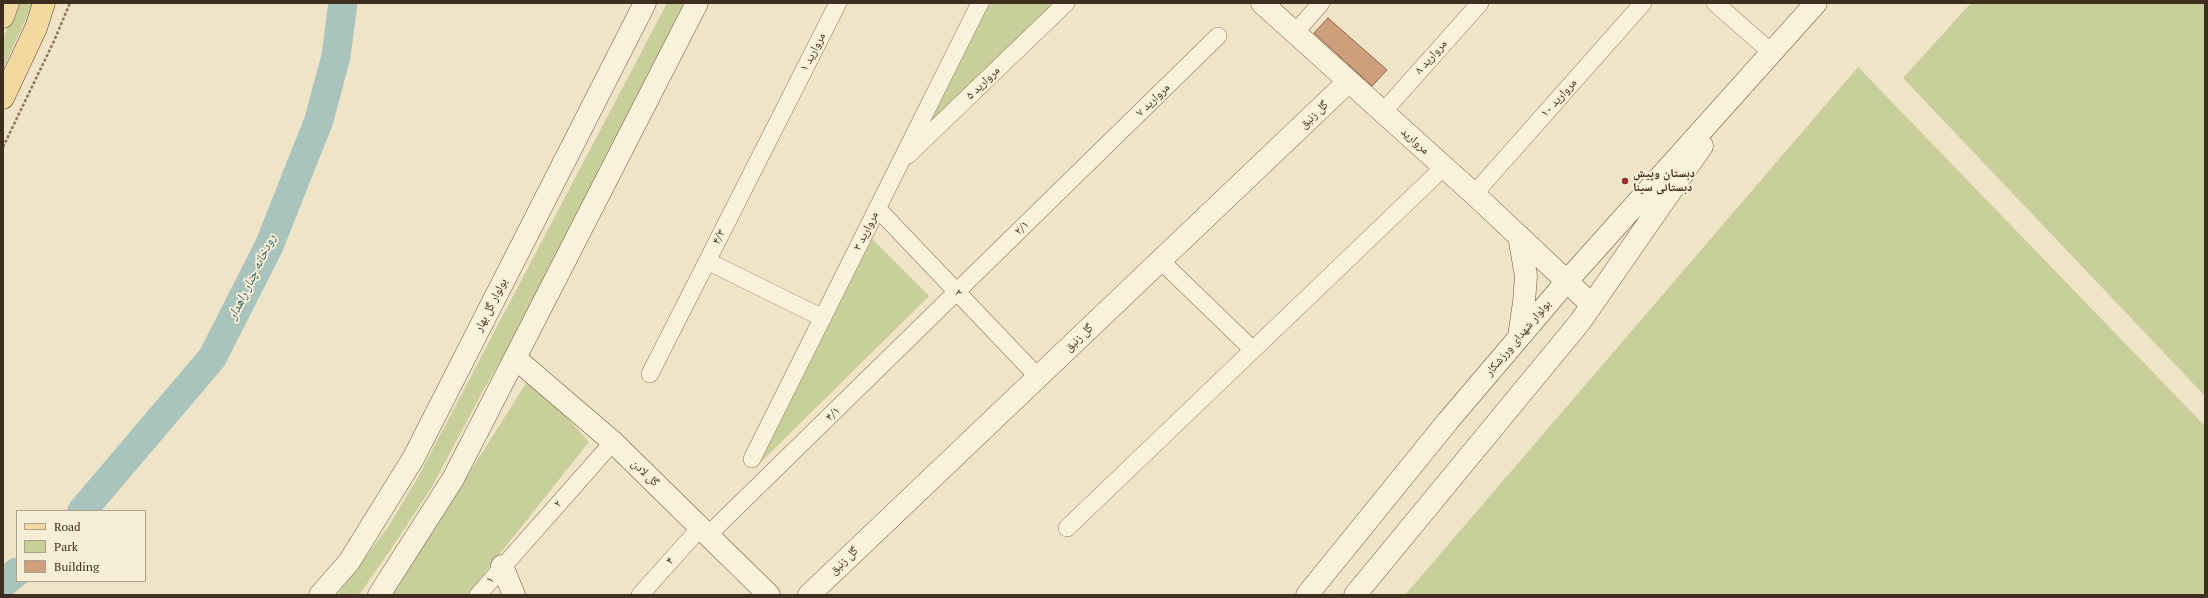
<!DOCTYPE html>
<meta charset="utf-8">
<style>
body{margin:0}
#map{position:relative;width:2208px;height:598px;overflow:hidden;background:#f0e4c8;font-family:"PT Serif",serif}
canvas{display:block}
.frame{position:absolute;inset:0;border:4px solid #3d2e20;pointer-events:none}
.legend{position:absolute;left:16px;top:510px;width:130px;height:72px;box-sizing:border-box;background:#f7eed8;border:1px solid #ada18e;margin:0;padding:5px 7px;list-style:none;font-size:12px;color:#3d2e20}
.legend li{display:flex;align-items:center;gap:8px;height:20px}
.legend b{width:20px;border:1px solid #ada18e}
</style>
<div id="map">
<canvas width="2208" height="598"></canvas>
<div class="frame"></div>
<ul class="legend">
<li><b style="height:5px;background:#f3d9a0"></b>Road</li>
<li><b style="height:11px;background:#c9cf9b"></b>Park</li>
<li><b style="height:11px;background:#cf9f7d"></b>Building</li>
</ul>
</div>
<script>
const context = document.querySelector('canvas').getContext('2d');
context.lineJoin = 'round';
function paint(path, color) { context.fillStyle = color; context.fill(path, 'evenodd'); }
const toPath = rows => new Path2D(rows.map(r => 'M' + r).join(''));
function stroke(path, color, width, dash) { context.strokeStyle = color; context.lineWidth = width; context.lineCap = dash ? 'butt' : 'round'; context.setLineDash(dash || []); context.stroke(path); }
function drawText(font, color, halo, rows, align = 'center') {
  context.font = font + ' "PT Serif","Noto Naskh Arabic",serif'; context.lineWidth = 4; context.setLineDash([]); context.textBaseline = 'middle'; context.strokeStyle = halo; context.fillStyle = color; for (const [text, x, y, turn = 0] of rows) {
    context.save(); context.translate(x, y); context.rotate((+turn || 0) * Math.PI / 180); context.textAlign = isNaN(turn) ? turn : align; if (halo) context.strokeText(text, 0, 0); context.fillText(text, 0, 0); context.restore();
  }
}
paint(toPath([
 [18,3,33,3,3,69,3,38],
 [667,3,687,3,520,328,484,389,433,485,396,542,359,595,337,595,388,527,418,477],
 [990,3,1054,3,930,123],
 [1971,3,2205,3,2205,396,1903,78],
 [1858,67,2205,426,2205,595,1405,595],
 [872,239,929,296,759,464],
 [530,377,589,442,467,595,392,595]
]), '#c9cf9b');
stroke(toPath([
 [82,511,212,358,269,246,319,120,336,56,343,3],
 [3,583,17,572]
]), '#a9c4bc', 29);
const building = toPath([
 [1328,18,1387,70,1372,86,1314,33,1328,18]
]);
paint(building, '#cf9f7d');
stroke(building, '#8d5f41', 1);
const street = toPath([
 [1715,3,1771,52],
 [1295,33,1321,3],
 [1383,112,1480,3],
 [908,155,1066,3],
 [1474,194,1643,3],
 [877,208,1038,377],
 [707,261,823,318],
 [1161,261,1253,350],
 [650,374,838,3],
 [752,459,980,3],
 [1067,528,1444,167],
 [708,535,1218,36],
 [478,595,613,442],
 [640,595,700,528]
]);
const secondary = toPath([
 [1262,3,1474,194,1592,305],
 [1519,337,1524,302,1526,276,1519,236],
 [515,358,613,442,769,595],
 [502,566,514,595],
 [320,595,349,562,414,457,645,3],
 [379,595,453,479,697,3],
 [809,595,1349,81],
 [1307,595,1448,421,1567,281,1816,3],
 [1355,595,1580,322,1702,146]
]);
const primary = toPath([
 [3,17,8,3],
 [3,98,36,28,44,3]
]);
stroke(street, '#8d765c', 18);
stroke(secondary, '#6f573f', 23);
stroke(primary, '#5b4430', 23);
stroke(toPath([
 [3,147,54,41,70,3]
]), '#8d765c', 2.5, [3, 2]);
stroke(street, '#faf1dc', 17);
stroke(secondary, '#faf1dc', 22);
stroke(primary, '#f3d9a0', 22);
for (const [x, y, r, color] of [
 [1625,181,4,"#9e2a2b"]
]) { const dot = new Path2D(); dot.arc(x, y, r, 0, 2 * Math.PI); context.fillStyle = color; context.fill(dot); stroke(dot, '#f7eed8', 1.5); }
drawText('12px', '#3d2e20', '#f7eed8', [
 ["مروارید ۱",813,52,-63],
 ["مروارید ۸",1431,57,-48],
 ["مروارید ۵",983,83,-44],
 ["مروارید ۱۰",1559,98,-48],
 ["مروارید ۷",1153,100,-44],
 ["گل زنبق",1314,115,-44],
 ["مروارید",1415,141,42],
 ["۲/۱",1022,228,-44],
 ["مروارید ۳",866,231,-64],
 ["۴/۳",719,237,-63],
 ["۲",958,293,47],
 ["بولوار گل بهار",491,305,-63],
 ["گل زنبق",1079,338,-44],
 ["بولوار شهدای ورزشکار",1518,338,-50],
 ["۴/۱",833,414,-44],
 ["گل لادن",645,473,44],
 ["۲",558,504,-48],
 ["۴",670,561,-48],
 ["گل زنبق",844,561,-44],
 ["۱",490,580,-50]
]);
drawText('bold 12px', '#3d2e20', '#f7eed8', [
 ["دبستان وپیش",1633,174],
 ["دبستانی سینا",1633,188]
], 'left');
drawText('italic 13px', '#2f5d5a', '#f7eed8', [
 ["رودخانه چنار راهدار",252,277,-64]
]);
</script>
